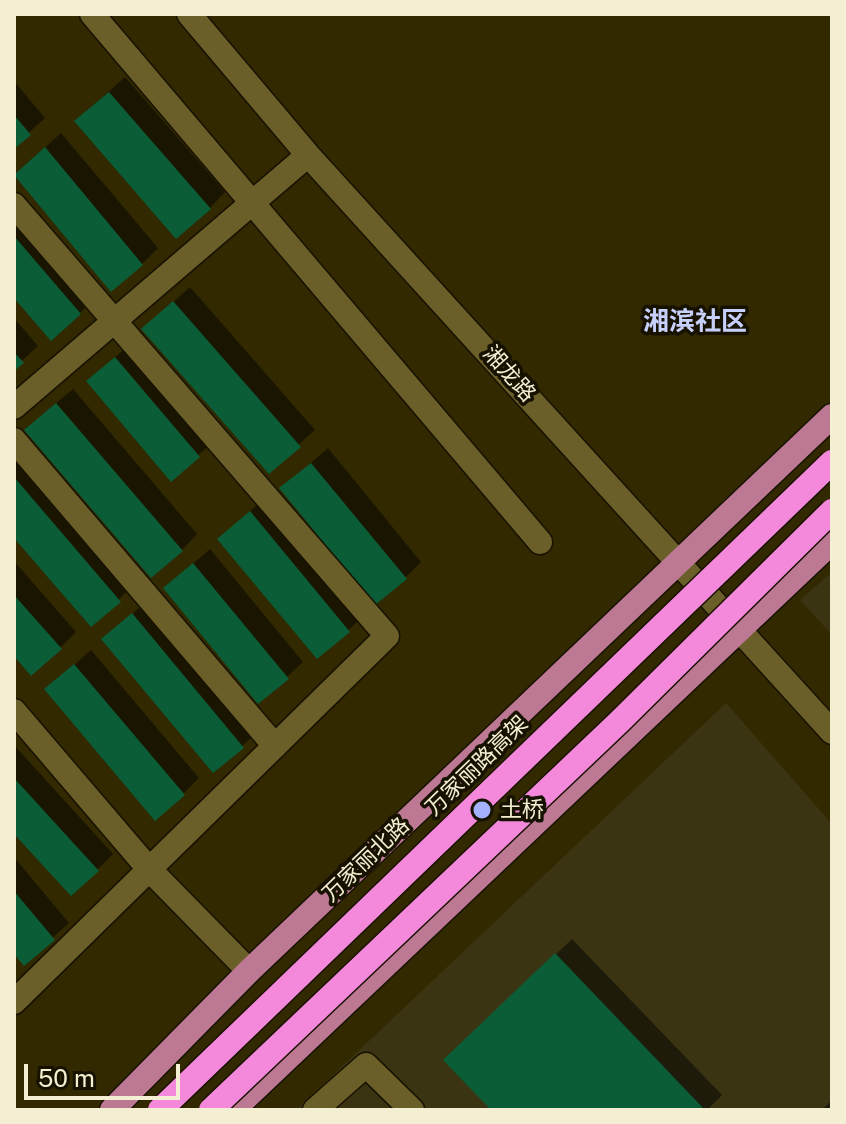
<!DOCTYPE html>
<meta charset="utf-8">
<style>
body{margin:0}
#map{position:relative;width:846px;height:1124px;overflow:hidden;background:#322900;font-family:"Public Sans",sans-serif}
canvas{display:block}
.frame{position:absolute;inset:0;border:16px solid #f4eed2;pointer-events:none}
.scale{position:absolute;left:24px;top:1064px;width:156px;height:36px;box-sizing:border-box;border:4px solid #f4eed2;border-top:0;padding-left:10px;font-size:24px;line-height:28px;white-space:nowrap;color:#f4eed2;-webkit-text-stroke:6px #171200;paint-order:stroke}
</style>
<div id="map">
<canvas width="846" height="1124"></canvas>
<div class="frame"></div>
<div class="scale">50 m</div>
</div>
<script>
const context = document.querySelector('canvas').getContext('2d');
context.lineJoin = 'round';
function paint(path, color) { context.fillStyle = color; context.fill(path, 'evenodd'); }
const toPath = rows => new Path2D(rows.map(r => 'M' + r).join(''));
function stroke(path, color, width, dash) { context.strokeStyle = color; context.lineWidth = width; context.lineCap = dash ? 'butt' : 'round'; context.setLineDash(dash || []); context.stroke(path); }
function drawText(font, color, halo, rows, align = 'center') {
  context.font = font + ' "Public Sans","Noto Sans SC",sans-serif'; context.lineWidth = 7; context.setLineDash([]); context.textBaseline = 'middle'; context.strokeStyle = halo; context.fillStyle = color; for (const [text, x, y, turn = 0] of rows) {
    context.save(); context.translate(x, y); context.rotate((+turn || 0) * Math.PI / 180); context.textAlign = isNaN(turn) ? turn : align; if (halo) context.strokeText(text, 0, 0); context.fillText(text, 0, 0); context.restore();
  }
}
paint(toPath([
 [832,572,832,635,800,600],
 [726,703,832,824,832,1110,296,1110]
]), '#3b3413');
paint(toPath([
 [125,77,225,192,210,208,93,106],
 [14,81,45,118,14,146],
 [61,133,158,248,142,264,16,174],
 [14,203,96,297,80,313,14,295],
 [190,287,315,430,269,471,160,314],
 [14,318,38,346,14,368],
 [128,346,211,444,171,479,100,370],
 [73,389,197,534,182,550,43,414],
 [14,443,135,584,91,625,14,535],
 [328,448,421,562,405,578,282,488],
 [266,497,365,615,318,657,219,539],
 [210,549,303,662,287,677,165,588],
 [14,561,76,632,60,648,14,653],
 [149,599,258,731,242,746,104,639],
 [91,650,199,778,183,794,47,689],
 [14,745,113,854,97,870,14,831],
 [14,857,69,923,24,963,14,951],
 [572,939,722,1095,707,1110,494,1110,461,1044],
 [832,1100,832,1110,821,1110,826,1106]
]), '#0007');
paint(toPath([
 [109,92,211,209,176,239,74,121],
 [14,115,31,135,14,149],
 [45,147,143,265,111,292,14,175],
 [14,236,81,314,51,341,14,298],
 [173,301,301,447,269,474,141,329],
 [14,352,24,363,14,371],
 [115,357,200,457,171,482,86,381],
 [56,403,183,551,151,578,24,430],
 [311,463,407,579,375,605,279,488],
 [14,477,121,602,91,627,14,538],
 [250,511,350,632,317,659,217,539],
 [193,563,289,679,258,704,163,588],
 [14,595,62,649,31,676,14,656],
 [132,613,244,748,213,773,101,639],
 [74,664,185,795,155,821,44,689],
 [14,778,99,871,71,896,14,834],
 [14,891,55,940,24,966,14,954],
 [555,953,705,1110,491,1110,443,1060]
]), '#0a5d37');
const minor = toPath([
 [92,14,540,542],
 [189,14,308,155,832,732],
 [14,205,387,636,14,1002],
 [14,407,308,155],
 [14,440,275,746],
 [14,711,149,869,249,971],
 [315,1110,366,1065,412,1110]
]);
const major = toPath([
 [112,1110,249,971,832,416],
 [233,1110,832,542]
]);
stroke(minor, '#181200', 27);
stroke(major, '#181200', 27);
stroke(minor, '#6a5e29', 24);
stroke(major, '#bd7894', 24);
const highwayBridge = toPath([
 [160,1110,832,462],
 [211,1110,619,722,832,511]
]);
stroke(highwayBridge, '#181200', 27, []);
stroke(highwayBridge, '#f489db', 24);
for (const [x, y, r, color] of [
 [482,810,10,"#a5b1fc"]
]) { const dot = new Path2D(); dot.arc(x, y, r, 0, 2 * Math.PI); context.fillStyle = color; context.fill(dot); stroke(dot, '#171200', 3); }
drawText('22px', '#f4eed2', '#171200', [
 ["湘龙路",509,374,48],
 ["万家丽路高架",477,766,-44],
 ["万家丽北路",366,860,-44]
]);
drawText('22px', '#f4eed2', '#171200', [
 ["土桥",500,810]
], 'left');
drawText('bold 26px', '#c7d0fa', '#171200', [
 ["湘滨社区",695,322]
]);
</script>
